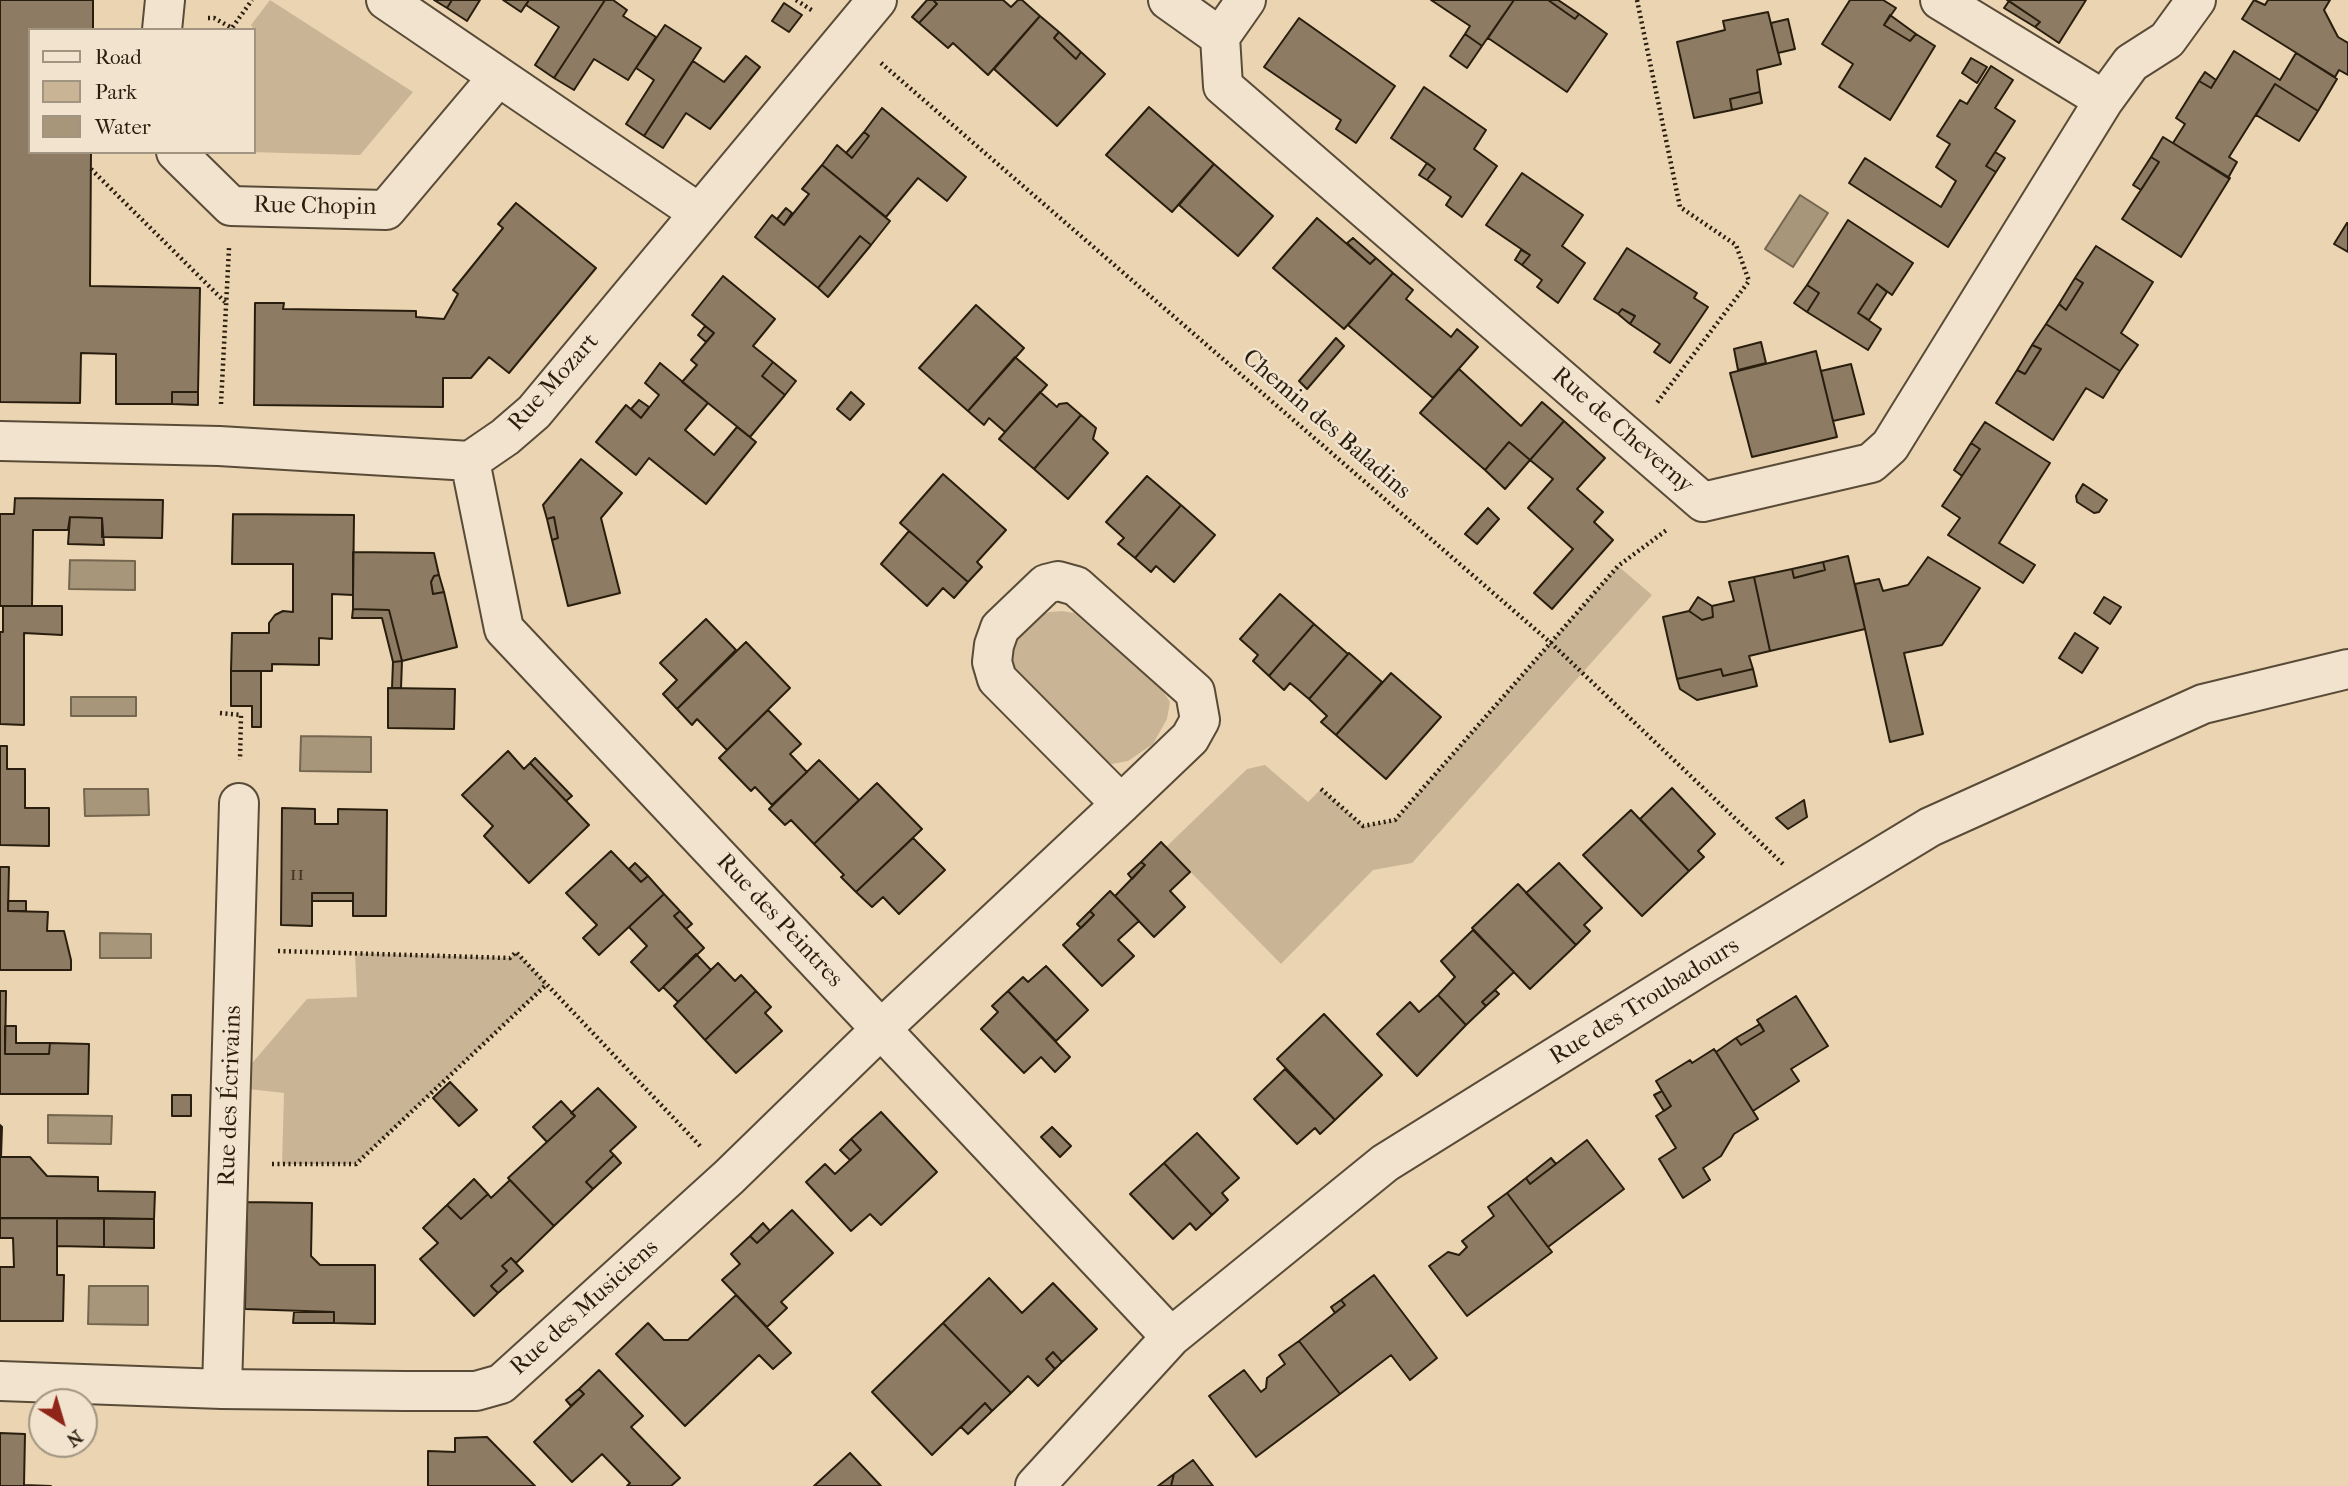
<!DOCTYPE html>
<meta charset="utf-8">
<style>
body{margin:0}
#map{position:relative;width:2348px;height:1486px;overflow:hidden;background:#ead4b2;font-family:"IM FELL French Canon",serif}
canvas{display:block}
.legend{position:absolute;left:28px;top:28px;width:228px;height:126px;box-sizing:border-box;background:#f1e3cd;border:2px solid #a19481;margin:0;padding:9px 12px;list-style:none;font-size:21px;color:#291d0e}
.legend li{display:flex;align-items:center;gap:14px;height:35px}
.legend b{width:35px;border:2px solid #a19481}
.north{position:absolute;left:28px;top:1388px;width:70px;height:70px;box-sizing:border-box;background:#f1e3cd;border:2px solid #a19481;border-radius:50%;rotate:143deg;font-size:19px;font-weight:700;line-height:28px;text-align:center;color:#291d0e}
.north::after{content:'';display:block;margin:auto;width:24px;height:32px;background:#8f2418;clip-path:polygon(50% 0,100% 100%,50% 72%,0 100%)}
</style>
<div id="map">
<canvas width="2348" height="1486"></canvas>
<ul class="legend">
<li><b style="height:9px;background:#f1e3cd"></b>Road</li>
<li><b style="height:19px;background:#c9b596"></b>Park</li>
<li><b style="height:19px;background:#a8967a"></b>Water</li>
</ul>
<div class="north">N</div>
</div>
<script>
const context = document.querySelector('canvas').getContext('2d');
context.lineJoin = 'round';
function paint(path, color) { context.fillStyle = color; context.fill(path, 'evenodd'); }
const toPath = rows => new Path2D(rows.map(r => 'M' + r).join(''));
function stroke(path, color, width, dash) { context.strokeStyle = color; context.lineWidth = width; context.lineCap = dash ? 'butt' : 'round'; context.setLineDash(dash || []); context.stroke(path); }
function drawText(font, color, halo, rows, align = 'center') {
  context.font = font + ' "IM FELL French Canon",serif'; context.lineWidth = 5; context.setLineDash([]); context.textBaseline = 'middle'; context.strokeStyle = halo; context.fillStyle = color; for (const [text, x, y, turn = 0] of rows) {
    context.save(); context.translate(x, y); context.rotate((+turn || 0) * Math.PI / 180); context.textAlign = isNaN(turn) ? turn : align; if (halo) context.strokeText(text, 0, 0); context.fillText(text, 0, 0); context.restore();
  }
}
paint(toPath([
 [270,0,413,92,360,155,248,152,254,152,254,30,251,25],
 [1618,566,1652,595,1412,863,1373,870,1281,964,1166,847,1247,769,1265,765,1308,802,1321,789,1363,826,1395,820],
 [1062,611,1074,613,1163,691,1170,702,1167,719,1153,744,1128,761,1112,764,1093,756,1012,668,1012,654,1015,642,1033,619,1049,612],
 [516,952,547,984,356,1164,282,1164,284,1093,248,1089,247,1069,307,999,357,997,355,953,510,958]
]), '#c9b596');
const water = toPath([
 [1800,195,1828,213,1793,267,1765,249,1800,195],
 [70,560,135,561,135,590,69,589,70,560],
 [71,697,136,697,136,716,71,716,71,697],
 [301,736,371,737,371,772,300,771,301,736],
 [84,789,148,789,149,815,85,816,84,789],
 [100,933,151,934,151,958,100,958,100,933],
 [48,1115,112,1116,111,1144,48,1143,48,1115],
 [89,1286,148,1286,148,1325,88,1324,89,1286]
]);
paint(water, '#a8967a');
stroke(water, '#75664f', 2);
const building = toPath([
 [0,0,93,0,93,30,30,30,30,152,91,152,90,286,200,288,198,392,172,392,172,404,116,404,116,354,81,353,80,403,0,402,0,0],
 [434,0,452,0,447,8,434,0],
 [452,0,480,0,467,21,447,8,452,0],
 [503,0,529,0,521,12,503,0],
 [529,0,605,0,554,78,535,65,559,27,526,5,529,0],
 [605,0,613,0,627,10,623,16,656,37,628,80,594,59,574,90,554,78,605,0],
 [927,0,933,0,937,4,919,23,912,17,927,0],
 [933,0,1003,0,1011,7,1018,0,1022,0,1040,16,988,75,953,43,948,48,919,23,937,4,933,0],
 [1431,0,1514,0,1482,46,1465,34,1470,26,1431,0],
 [1514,0,1548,0,1575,19,1579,14,1607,34,1567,92,1488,38,1514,0],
 [1548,0,1558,0,1579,14,1575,19,1548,0],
 [1850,0,1883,0,1896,8,1884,25,1910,41,1916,34,1935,46,1890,120,1839,87,1853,64,1822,44,1850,0],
 [2007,0,2086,0,2059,43,2035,27,2040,22,2007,0],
 [2254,0,2265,5,2268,0,2330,0,2324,10,2338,37,2348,43,2348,75,2339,70,2335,77,2242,19,2254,0],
 [2009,1,2040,22,2035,27,2004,8,2009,1],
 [784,3,802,15,789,32,772,21,784,3],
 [1768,12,1781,64,1757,70,1760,92,1730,99,1732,110,1694,118,1677,42,1725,30,1723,21,1768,12],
 [1890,15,1916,34,1910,41,1884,25,1890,15],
 [1040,16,1059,32,1054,38,1076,59,1081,52,1105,74,1057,126,994,69,1040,16],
 [1299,18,1395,86,1356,143,1336,129,1341,120,1264,67,1299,18],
 [1788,19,1795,49,1778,53,1771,23,1788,19],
 [665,25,701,48,644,136,626,124,654,80,636,68,665,25],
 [1059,32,1081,52,1076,59,1054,38,1059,32],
 [1465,34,1482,46,1467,68,1450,56,1465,34],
 [2234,51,2280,80,2296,53,2337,79,2318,111,2275,84,2229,157,2237,162,2228,178,2173,143,2185,124,2176,118,2199,81,2211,88,2234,51],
 [746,56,760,67,710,129,686,113,663,148,644,136,693,61,724,82,746,56],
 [1971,58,1987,67,1977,83,1962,73,1971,58],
 [1991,66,2013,80,1995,108,2015,121,1986,166,1996,172,1948,247,1849,183,1865,158,1941,207,1956,181,1936,167,1950,144,1937,136,1960,100,1967,104,1991,66],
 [2205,72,2216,80,2211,88,2199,81,2205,72],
 [2275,84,2318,111,2299,141,2256,115,2275,84],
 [1424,87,1486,130,1474,149,1497,166,1462,217,1446,205,1451,197,1427,180,1435,169,1391,138,1424,87],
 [1760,92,1762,103,1732,110,1730,99,1760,92],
 [1149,107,1214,164,1172,212,1106,155,1149,107],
 [882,108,966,177,947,201,918,178,886,217,822,165,837,145,852,158,869,136,864,132,882,108],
 [864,132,869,136,852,158,846,153,864,132],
 [2163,137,2230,178,2181,257,2122,219,2159,162,2151,157,2163,137],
 [1995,152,2005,158,1996,172,1986,166,1995,152],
 [2151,157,2159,162,2141,190,2133,185,2151,157],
 [1427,163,1435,169,1427,180,1419,175,1427,163],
 [1214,164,1273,216,1238,256,1179,205,1214,164],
 [822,165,890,221,871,245,860,236,818,288,755,237,772,215,784,225,809,194,802,189,822,165],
 [1522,173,1583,215,1562,246,1585,263,1558,303,1537,287,1542,280,1522,265,1530,255,1486,225,1522,173],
 [516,203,596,268,509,373,489,357,471,378,443,378,443,407,254,405,255,303,284,303,283,309,416,311,416,317,444,319,458,294,453,290,503,228,498,224,516,203],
 [786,208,792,213,784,225,777,219,786,208],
 [1317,218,1370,264,1376,258,1393,273,1344,329,1273,268,1317,218],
 [1848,220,1913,263,1892,295,1877,284,1858,313,1881,329,1868,350,1807,312,1819,293,1807,285,1848,220],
 [2347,223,2348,223,2348,252,2334,244,2347,223],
 [860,236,871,245,828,297,818,288,860,236],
 [1353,238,1376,258,1370,264,1347,243,1353,238],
 [2096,246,2153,282,2121,333,2138,345,2120,371,2046,324,2059,304,2066,310,2083,283,2075,278,2096,246],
 [1627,248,1697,293,1694,298,1708,307,1670,363,1654,352,1660,344,1630,324,1635,316,1622,309,1618,314,1594,299,1627,248],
 [1521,250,1530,255,1522,265,1515,260,1521,250],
 [1393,273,1413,290,1406,299,1451,337,1457,329,1478,347,1433,398,1348,325,1393,273],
 [723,276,775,319,753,346,773,362,762,376,785,395,750,437,682,382,697,365,691,360,714,333,692,315,723,276],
 [2075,278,2083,283,2066,310,2059,304,2075,278],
 [1877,284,1887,292,1869,320,1858,313,1877,284],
 [1807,285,1819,293,1807,312,1794,303,1807,285],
 [976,305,1024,348,968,411,919,368,976,305],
 [1622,309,1635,316,1630,324,1618,314,1622,309],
 [2046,324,2120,371,2103,398,2086,388,2053,440,1996,403,2017,370,2025,374,2041,349,2032,345,2046,324],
 [705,326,714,333,706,342,698,335,705,326],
 [1336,338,1344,346,1307,389,1299,381,1336,338],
 [1761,342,1766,363,1738,370,1734,349,1761,342],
 [2032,345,2041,349,2025,374,2017,370,2032,345],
 [1816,351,1837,437,1752,457,1730,373,1816,351],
 [1015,357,1047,385,1005,432,989,418,984,425,968,411,1015,357],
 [773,362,796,381,785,395,762,376,773,362],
 [660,363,708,403,685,430,714,455,737,427,756,442,706,504,649,458,636,475,596,442,626,405,641,418,659,395,645,383,660,363],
 [1851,364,1864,414,1833,421,1821,371,1851,364],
 [1459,369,1521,426,1542,402,1564,421,1530,460,1509,442,1485,470,1420,413,1459,369],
 [172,392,198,392,198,405,172,404,172,392],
 [851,392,864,404,850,420,837,409,851,392],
 [1040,392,1057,407,1059,404,1067,403,1081,415,1034,469,999,439,1040,392],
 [639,400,649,407,641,418,631,409,639,400],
 [1081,415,1096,428,1093,439,1108,453,1068,499,1034,469,1081,415],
 [1564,421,1605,458,1577,489,1603,512,1594,522,1613,540,1552,609,1534,593,1573,549,1528,508,1553,479,1530,460,1564,421],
 [1985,422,2050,463,1999,543,2035,565,2023,583,1948,535,1960,518,1942,506,1980,449,1971,443,1985,422],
 [1509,442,1530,460,1505,489,1485,470,1509,442],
 [1971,443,1980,449,1962,476,1954,470,1971,443],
 [581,459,622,493,601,518,620,593,568,606,552,540,558,538,554,517,547,519,543,505,581,459],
 [943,474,1006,530,977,562,982,567,968,582,900,523,943,474],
 [1147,476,1181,505,1135,558,1118,544,1124,538,1106,522,1147,476],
 [2083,484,2107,500,2099,512,2094,513,2077,502,2076,496,2083,484],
 [15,498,163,500,162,538,102,537,102,518,70,517,68,530,33,530,32,606,0,606,0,514,14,514,15,498],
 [1181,505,1215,535,1174,582,1156,566,1151,572,1135,558,1181,505],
 [1488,508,1499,519,1477,544,1465,534,1488,508],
 [233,514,354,515,353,595,332,594,332,639,319,638,319,665,272,664,272,671,231,671,232,633,269,633,269,623,275,615,283,611,293,612,293,564,232,564,233,514],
 [70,517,102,518,104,545,68,544,70,517],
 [554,517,558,538,552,540,547,519,554,517],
 [909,531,968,582,954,598,943,588,927,606,881,564,909,531],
 [353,552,434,553,439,575,434,576,431,582,433,594,444,592,457,647,402,661,389,610,353,609,353,552],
 [1848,556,1865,629,1770,651,1754,577,1792,569,1794,578,1825,570,1823,562,1848,556],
 [1928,557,1980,588,1942,645,1904,653,1923,734,1890,742,1855,584,1879,579,1883,591,1908,585,1928,557],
 [1823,562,1825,570,1794,578,1792,569,1823,562],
 [439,575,444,592,433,594,431,582,434,576,439,575],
 [1754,577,1770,651,1749,656,1753,669,1723,676,1721,669,1677,679,1663,617,1689,611,1702,620,1713,617,1712,606,1734,601,1729,582,1754,577],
 [1280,594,1314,624,1269,676,1253,661,1258,655,1240,639,1280,594],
 [1698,597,1712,606,1713,617,1702,620,1689,611,1698,597],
 [2104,597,2121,607,2110,624,2094,613,2104,597],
 [3,606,62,606,62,635,24,633,24,725,0,724,0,632,3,632,3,606],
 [353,609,389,610,402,661,393,662,382,618,352,618,353,609],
 [706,619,736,650,677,709,663,694,677,680,660,663,706,619],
 [1314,624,1348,654,1309,699,1290,683,1284,690,1269,676,1314,624],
 [2075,633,2098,648,2082,673,2059,658,2075,633],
 [746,642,790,688,727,750,697,719,692,725,677,709,746,642],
 [1349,653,1382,682,1336,735,1321,722,1327,716,1309,699,1349,653],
 [402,661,401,688,392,688,393,662,402,661],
 [1721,669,1723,676,1753,669,1757,686,1697,700,1680,689,1677,679,1721,669],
 [231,671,261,671,261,727,252,727,252,706,231,706,231,671],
 [1391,673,1441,717,1386,779,1336,735,1391,673],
 [388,688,455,689,454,729,388,728,388,688],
 [768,710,801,744,790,754,807,772,772,805,755,787,751,791,719,758,768,710],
 [0,746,7,746,7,769,25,769,25,808,49,808,49,846,0,845,0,746],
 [508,751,524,769,530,763,589,825,529,883,484,836,493,826,462,795,508,751],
 [535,758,572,796,566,801,530,763,535,758],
 [819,760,859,800,814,844,791,820,785,825,769,809,819,760],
 [877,783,922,829,856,892,841,877,844,875,814,844,877,783],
 [1672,788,1715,834,1698,851,1704,857,1689,871,1640,819,1672,788],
 [1804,800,1807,817,1788,829,1776,818,1804,800],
 [282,808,315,809,315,824,338,824,338,809,387,810,386,916,353,916,353,893,312,893,312,926,281,925,282,808],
 [1631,810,1689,871,1642,916,1583,855,1631,810],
 [913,838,945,870,899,914,883,897,872,907,856,892,913,838],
 [1161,842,1190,872,1170,891,1185,907,1154,937,1115,896,1145,865,1141,862,1161,842],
 [611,851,641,882,648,876,664,894,599,955,583,938,597,925,566,893,611,851],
 [1141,862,1145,865,1132,879,1128,874,1141,862],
 [635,863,648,876,641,882,629,869,635,863],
 [1559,863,1602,908,1584,925,1590,931,1576,945,1526,893,1559,863],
 [0,867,9,867,8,911,48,912,47,931,64,931,71,960,71,970,0,970,0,867],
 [1518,884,1576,945,1530,989,1472,928,1518,884],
 [1110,891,1139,921,1118,940,1134,956,1102,986,1063,945,1094,915,1090,911,1110,891],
 [312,893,353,893,353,901,312,901,312,893],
 [664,894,680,911,674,916,704,948,659,991,631,962,647,946,629,927,664,894],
 [8,901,26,901,26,911,8,911,8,901],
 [680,911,692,924,686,929,674,916,680,911],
 [1090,911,1094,915,1081,928,1077,924,1090,911],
 [1473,930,1514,972,1482,1002,1486,1006,1466,1025,1438,995,1455,977,1441,961,1473,930],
 [696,954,711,970,678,1002,663,987,696,954],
 [718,963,735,981,741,975,756,991,705,1040,674,1006,718,963],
 [1046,966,1088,1010,1056,1041,1008,991,1023,977,1028,982,1046,966],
 [1495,990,1499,994,1486,1006,1482,1002,1495,990],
 [0,991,6,991,5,1054,49,1054,50,1043,89,1044,88,1094,0,1094,0,991],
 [756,991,771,1007,765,1013,782,1031,736,1073,705,1040,756,991],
 [1008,991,1070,1057,1055,1072,1041,1057,1024,1073,981,1029,998,1012,992,1006,1008,991],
 [1438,995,1466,1025,1417,1076,1377,1034,1410,1002,1419,1012,1438,995],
 [1796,996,1828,1046,1791,1069,1799,1081,1753,1111,1716,1052,1736,1038,1741,1045,1764,1031,1757,1020,1796,996],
 [1324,1014,1382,1075,1335,1120,1277,1059,1324,1014],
 [1760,1024,1764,1031,1741,1045,1736,1038,1760,1024],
 [5,1026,16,1026,16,1043,50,1043,49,1054,5,1054,5,1026],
 [1714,1049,1758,1119,1734,1134,1721,1156,1703,1168,1710,1180,1683,1198,1659,1159,1676,1148,1656,1116,1671,1106,1656,1081,1690,1060,1692,1063,1714,1049],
 [1285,1069,1335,1120,1320,1134,1315,1128,1297,1144,1254,1099,1285,1069],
 [450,1082,477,1110,459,1126,433,1098,450,1082],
 [598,1088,636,1127,610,1151,614,1155,586,1182,593,1189,554,1226,508,1178,575,1116,571,1113,598,1088],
 [1662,1091,1671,1106,1664,1111,1654,1095,1662,1091],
 [172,1095,191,1095,191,1116,172,1116,172,1095],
 [561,1101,575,1116,547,1142,533,1127,561,1101],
 [881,1112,937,1172,881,1225,870,1214,851,1231,806,1182,825,1164,835,1174,861,1150,851,1139,881,1112],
 [0,1125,2,1127,1,1157,30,1157,47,1176,98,1177,98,1191,155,1192,154,1219,0,1218,0,1125],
 [1052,1127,1071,1146,1060,1157,1041,1137,1052,1127],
 [1197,1133,1239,1178,1222,1193,1228,1200,1212,1215,1164,1163,1197,1133],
 [851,1139,861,1150,850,1160,840,1150,851,1139],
 [1587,1140,1624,1189,1548,1247,1507,1193,1526,1178,1530,1184,1587,1140],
 [614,1155,621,1163,593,1189,586,1182,614,1155],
 [1551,1158,1556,1164,1530,1184,1526,1178,1551,1158],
 [1164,1163,1212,1215,1196,1230,1190,1223,1173,1239,1130,1194,1164,1163],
 [474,1179,488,1194,461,1219,447,1205,474,1179],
 [510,1180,554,1226,516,1263,511,1258,502,1266,507,1271,491,1286,498,1293,474,1316,420,1259,438,1243,423,1228,447,1205,461,1219,488,1194,491,1198,510,1180],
 [1507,1193,1552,1252,1467,1316,1429,1266,1448,1252,1459,1255,1467,1247,1462,1241,1494,1216,1488,1207,1507,1193],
 [247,1202,312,1203,311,1256,320,1265,375,1265,375,1324,334,1323,334,1312,245,1309,247,1202],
 [792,1210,833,1253,781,1302,787,1308,767,1327,722,1280,740,1264,731,1254,750,1236,757,1243,792,1210],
 [0,1218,57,1218,57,1275,64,1275,63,1321,0,1321,0,1267,14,1267,13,1238,0,1238,0,1218],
 [57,1218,104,1218,104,1247,57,1246,57,1218],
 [104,1218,154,1219,154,1248,104,1247,104,1218],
 [763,1223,770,1231,757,1243,750,1236,763,1223],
 [511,1258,523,1271,498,1293,491,1286,507,1271,502,1266,511,1258],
 [1374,1275,1437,1358,1410,1380,1391,1355,1340,1394,1299,1341,1345,1305,1341,1300,1374,1275],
 [989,1278,1022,1313,1053,1283,1097,1329,1062,1362,1053,1352,1046,1359,1055,1369,1038,1386,1028,1376,1011,1393,943,1323,989,1278],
 [736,1295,791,1353,773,1369,759,1355,685,1426,616,1354,648,1323,664,1340,688,1340,736,1295],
 [1341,1300,1345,1305,1335,1313,1331,1307,1341,1300],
 [294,1312,334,1312,334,1323,293,1323,294,1312],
 [943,1323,1011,1393,992,1411,985,1403,932,1455,872,1392,943,1323],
 [1299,1341,1340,1394,1256,1457,1209,1396,1244,1370,1261,1392,1266,1388,1267,1378,1285,1364,1279,1355,1299,1341],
 [1053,1352,1062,1362,1055,1369,1046,1359,1053,1352],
 [599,1370,643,1416,631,1427,680,1478,671,1486,627,1486,630,1483,602,1454,572,1482,534,1442,584,1394,579,1389,599,1370],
 [579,1389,584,1394,571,1406,566,1400,579,1389],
 [985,1403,992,1411,968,1434,961,1427,985,1403],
 [0,1433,25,1434,24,1485,51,1486,0,1486,0,1433],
 [487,1437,535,1486,428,1486,428,1451,455,1452,455,1438,487,1437],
 [850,1453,881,1486,814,1486,850,1453],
 [1193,1460,1213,1486,1171,1486,1174,1474,1193,1460],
 [1174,1474,1171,1486,1158,1486,1174,1474]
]);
paint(building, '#8d7c63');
stroke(building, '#291d0e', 2);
const minor = toPath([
 [386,0,699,213],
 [1168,0,1220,37,1223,86,1703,502,1871,463,1890,446,2104,100,2131,63,2167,40,2196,0],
 [1940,0,2104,100],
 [162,30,165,0],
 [1220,37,1246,0],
 [176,152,231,206,386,210,498,77],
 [0,441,219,446,470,461,505,437,534,412,877,0],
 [470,461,504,629,1171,1337],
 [0,1381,222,1389,405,1391,476,1391,501,1384,729,1177,880,1030,1121,804,1190,738,1200,720,1195,692,1076,586,1058,581,1046,584,1000,628,994,645,992,662,997,679,1121,804],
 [222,1389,239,803],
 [1035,1486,1171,1337,1385,1163,1701,966,1930,827,2203,704,2348,669]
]);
stroke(minor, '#594b37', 42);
stroke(toPath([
 [796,0,813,11],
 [1637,0,1680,207,1736,245,1749,281,1656,404],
 [208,18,214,18,232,28,252,0],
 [881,63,1551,643,1785,866],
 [91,169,225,302],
 [221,404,229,248],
 [220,713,241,715,240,760],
 [1321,789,1363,826,1395,820,1618,566,1668,529],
 [278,951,510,958,516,952,701,1147],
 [272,1164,356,1164,547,984]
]), '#291d0e', 4.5, [2, 3.5]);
stroke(minor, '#f1e3cd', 38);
drawText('21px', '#423523', null, [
 ["11",297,875]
]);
drawText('24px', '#291d0e', '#f1e3cd', [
 ["Rue Chopin",315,207,1],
 ["Rue Mozart",554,383,-48],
 ["Chemin des Baladins",1326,425,41],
 ["Rue de Cheverny",1622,431,41],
 ["Rue des Peintres",779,921,47],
 ["Rue des Troubadours",1645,1002,-32],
 ["Rue des Écrivains",231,1096,-88],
 ["Rue des Musiciens",585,1308,-42]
]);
</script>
